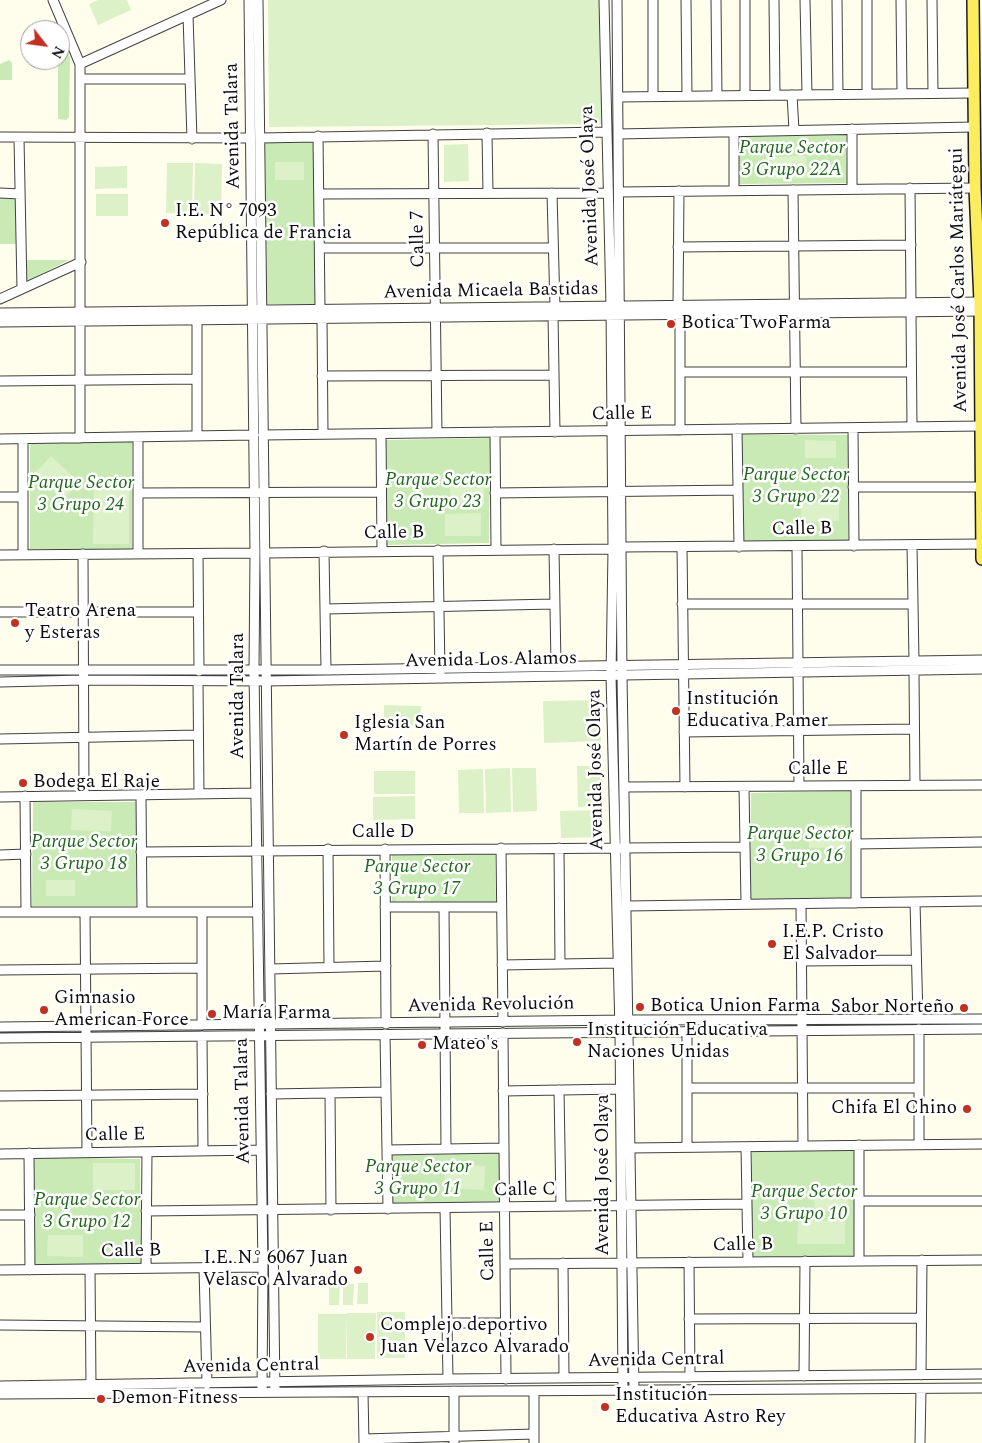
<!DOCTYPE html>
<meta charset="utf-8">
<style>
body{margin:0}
#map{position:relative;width:982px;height:1443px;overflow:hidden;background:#fffeec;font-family:Spectral,serif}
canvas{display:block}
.north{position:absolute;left:20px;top:20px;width:50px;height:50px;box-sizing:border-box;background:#fff;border:1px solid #9e9e9e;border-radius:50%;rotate:120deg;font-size:14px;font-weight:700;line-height:20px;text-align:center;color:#0d0d0d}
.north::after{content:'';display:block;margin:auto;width:18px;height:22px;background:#c03121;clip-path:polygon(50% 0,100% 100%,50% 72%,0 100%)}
</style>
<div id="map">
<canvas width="982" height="1443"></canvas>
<div class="north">N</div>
</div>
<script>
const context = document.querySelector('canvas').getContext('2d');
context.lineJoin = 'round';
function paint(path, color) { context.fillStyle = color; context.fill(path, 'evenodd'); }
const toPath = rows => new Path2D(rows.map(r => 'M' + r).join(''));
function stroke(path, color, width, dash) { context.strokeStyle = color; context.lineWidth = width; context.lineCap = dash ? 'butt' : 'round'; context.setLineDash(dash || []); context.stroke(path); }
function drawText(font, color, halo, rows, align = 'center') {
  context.font = font + ' Spectral,serif'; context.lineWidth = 5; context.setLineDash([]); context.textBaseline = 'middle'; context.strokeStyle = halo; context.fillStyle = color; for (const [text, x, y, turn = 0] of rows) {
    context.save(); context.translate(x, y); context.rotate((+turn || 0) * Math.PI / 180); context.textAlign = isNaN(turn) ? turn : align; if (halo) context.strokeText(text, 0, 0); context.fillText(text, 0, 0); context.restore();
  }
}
paint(toPath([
 [62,38,70,58,69,117,66,120,58,119,58,60,60,60],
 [9,60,12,63,12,80,0,80,0,64],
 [846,135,847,183,738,184,738,136],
 [315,140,317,304,267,304,265,141],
 [0,195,18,195,19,244,0,244],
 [26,260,69,260,27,281],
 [742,434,848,435,848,540,744,542],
 [490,438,489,543,387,545,386,440],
 [132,441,132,549,30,549,30,442],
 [850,791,850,899,750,900,751,793],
 [33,802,136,802,136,906,32,906],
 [392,854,495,854,496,903,392,905],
 [855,1150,855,1256,752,1257,752,1152],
 [499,1151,500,1201,393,1205,392,1154],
 [32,1157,140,1159,141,1264,35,1266]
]), '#c9eab5');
paint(toPath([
 [98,0,127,0,131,10,98,25,89,4],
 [268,0,600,0,602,124,269,127],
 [468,144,469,181,444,182,444,145],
 [806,156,807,178,772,179,771,157],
 [275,162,304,162,304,180,275,180],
 [167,163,193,163,192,214,166,213],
 [195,163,222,164,221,214,194,214],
 [127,166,127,188,95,189,95,167],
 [96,194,128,194,128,216,96,216],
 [805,440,836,441,836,458,805,458],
 [51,456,79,482,63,499,35,473],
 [94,479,129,479,129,544,93,544],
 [450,486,484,486,484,504,450,504],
 [839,501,839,521,801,522,801,502],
 [481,513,481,536,445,536,445,514],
 [600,700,601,741,544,743,543,701],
 [384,705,421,706,421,725,384,725],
 [577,766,602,766,603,806,578,807],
 [510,768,511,812,486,813,485,769],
 [512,768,536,768,537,811,513,812],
 [483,769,484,813,459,813,458,770],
 [374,771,415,771,415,794,374,794],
 [415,796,415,819,373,820,373,797],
 [72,809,112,811,111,831,71,830],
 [602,810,603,837,561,838,560,811],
 [845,825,845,848,809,848,809,826],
 [46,880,75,880,75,896,46,896],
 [431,882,431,902,396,903,396,883],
 [93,1163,135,1163,135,1190,93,1190],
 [445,1164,485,1166,484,1190,444,1188],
 [815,1190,849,1192,848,1212,814,1211],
 [798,1221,845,1221,845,1244,797,1244],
 [48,1235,83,1235,83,1257,47,1256],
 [358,1283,368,1283,368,1304,357,1304],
 [329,1284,340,1284,339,1305,329,1305],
 [343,1284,354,1284,353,1305,343,1305],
 [377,1312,405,1312,405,1358,377,1358],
 [347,1313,376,1313,375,1359,347,1359],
 [318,1314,347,1314,346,1359,318,1359]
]), '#dcf1c7');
const minor = toPath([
 [53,0,80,64,80,438],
 [249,0,255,553,254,671,263,1267,262,1392],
 [258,0,275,1392],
 [604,0,611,307,613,549,611,676,620,1031,623,1390],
 [617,0,622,676,634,1390],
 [653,0,653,96],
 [686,0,687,96],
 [716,0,717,96],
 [745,0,745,95],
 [774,0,775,95],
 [805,0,807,94],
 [837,0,838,94],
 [867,0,867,94],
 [901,0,902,93],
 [932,0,933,93],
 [188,15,192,139],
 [80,64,221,0],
 [81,79,190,79],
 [792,95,794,130],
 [618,97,974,93],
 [734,132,734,190],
 [487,133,488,193],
 [433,134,437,433],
 [618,134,974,127],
 [318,136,320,308],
 [0,137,250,138],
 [19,138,22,289],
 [260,138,606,132],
 [910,188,911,304],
 [852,189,852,129],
 [793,190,796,429],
 [619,192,975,188],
 [0,193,20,194],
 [552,193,555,308],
 [319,194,608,193],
 [678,247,911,245],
 [320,248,553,248],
 [0,299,81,262],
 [678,307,679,191],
 [911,312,912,427],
 [0,313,982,302],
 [680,314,680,430],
 [553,315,555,432],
 [322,317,323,434],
 [197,318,197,436],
 [0,322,982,311],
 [680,372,911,372],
 [322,376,554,375],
 [0,381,197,379],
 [853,428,854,546],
 [737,429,739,547],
 [495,432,496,549],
 [381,434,382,551],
 [263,435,981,426],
 [0,439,254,435],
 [853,487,982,487],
 [138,493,381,492],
 [495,493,738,490],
 [0,497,23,497],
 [912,545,914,661],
 [797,546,799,786],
 [622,547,982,544],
 [682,547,685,787],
 [554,549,556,666],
 [438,550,440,672],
 [324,551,326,670],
 [265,553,613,549],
 [83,554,84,795],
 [138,554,138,437],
 [198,554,199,671],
 [0,555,255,553],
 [23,555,23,439],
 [682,604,913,604],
 [325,609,554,604],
 [0,612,198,612],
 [0,670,326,670,982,660],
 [914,672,915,785],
 [198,681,199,794],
 [0,682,84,680,266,681,982,669],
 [684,732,914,729],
 [0,739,198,735],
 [856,786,856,903],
 [624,787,982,785],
 [744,787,746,904],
 [141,795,142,912],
 [25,796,26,912],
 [0,797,256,793],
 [856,844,982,842],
 [501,848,503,1022],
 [559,848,560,964],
 [328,849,329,967],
 [385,849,386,1024],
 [141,852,745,847],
 [0,855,26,854],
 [915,902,918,1019],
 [801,904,803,1146],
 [626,906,982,901],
 [385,907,501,907],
 [444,907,446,1149],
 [0,912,258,912],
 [85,912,87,1152],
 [202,912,202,1025],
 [801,961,916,960],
 [502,965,618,963],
 [270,969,386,966],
 [0,970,202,968],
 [0,1027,628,1020,982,1019],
 [919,1029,919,1144],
 [687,1031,687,1147],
 [503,1033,506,1379],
 [385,1034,388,1209],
 [202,1036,203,1151],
 [0,1038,982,1029],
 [687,1088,919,1088],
 [559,1090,561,1206],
 [503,1091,620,1089],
 [330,1093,331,1210],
 [271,1094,386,1092],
 [0,1096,203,1094],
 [746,1147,748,1262],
 [630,1148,982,1144],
 [387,1150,504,1148],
 [29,1153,30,1270],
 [0,1154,260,1150],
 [859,1201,982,1201],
 [445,1208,448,1379],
 [146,1211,747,1204],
 [0,1215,30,1215],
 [859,1261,859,1145],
 [689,1262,690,1377],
 [563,1263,564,1378],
 [505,1264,982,1260],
 [146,1268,147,1152],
 [204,1268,207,1384],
 [90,1269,91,1385],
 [0,1270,263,1267],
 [689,1319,921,1318],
 [447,1323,506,1323],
 [0,1325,205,1327],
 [921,1375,922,1260],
 [804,1376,805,1261],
 [0,1386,448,1379,982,1374],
 [454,1391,454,1443],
 [534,1391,534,1443],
 [363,1392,364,1443],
 [0,1394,982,1388],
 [364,1439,534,1434],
 [920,1443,921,1389]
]);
const major = toPath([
 [973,0,975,188,980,302,982,559]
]);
stroke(minor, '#404040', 11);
stroke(major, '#1e1e1e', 14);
stroke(minor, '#fff', 9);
stroke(major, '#fced5f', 11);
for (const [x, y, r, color] of [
 [165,223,5,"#c03121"],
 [671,324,5,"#c03121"],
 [15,623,5,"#c03121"],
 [676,711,5,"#c03121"],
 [344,735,5,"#c03121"],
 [23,783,5,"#c03121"],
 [772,944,5,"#c03121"],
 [640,1007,5,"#c03121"],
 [964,1008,5,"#c03121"],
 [44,1010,5,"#c03121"],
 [212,1014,5,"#c03121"],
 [577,1042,5,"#c03121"],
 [422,1045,5,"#c03121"],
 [967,1109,5,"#c03121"],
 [358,1270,5,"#c03121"],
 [370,1337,5,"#c03121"],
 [101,1399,5,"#c03121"],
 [605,1407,5,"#c03121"]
]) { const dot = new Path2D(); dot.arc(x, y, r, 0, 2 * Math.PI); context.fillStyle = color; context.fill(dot); stroke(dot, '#fff', 2); }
drawText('19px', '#0d0d0d', '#fff', [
 ["Avenida Talara",234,126,-91],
 ["Avenida José Olaya",591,186,-92],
 ["Calle 7",419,239,-91],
 ["Avenida José Carlos Mariátegui",960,280,-91],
 ["Avenida Micaela Bastidas",491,292,-1],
 ["Calle E",622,415,-1],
 ["Calle B",802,530,-1],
 ["Calle B",394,534,-1],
 ["Avenida Los Alamos",491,661,-1],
 ["Avenida Talara",239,696,-90],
 ["Avenida José Olaya",597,770,-91],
 ["Calle E",818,770],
 ["Calle D",383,833],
 ["Avenida Revolución",491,1006,-1],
 ["Avenida Talara",244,1101,-91],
 ["Calle E",115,1136,-1],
 ["Avenida José Olaya",604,1175,-90],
 ["Calle C",525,1191,-1],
 ["Calle B",743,1246,-1],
 ["Calle E",489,1251,-91],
 ["Calle B",131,1252,-1],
 ["Avenida Central",656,1361,-1],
 ["Avenida Central",251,1367,-1]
]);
drawText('italic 19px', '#20661b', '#fff', [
 ["Parque Sector",792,149],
 ["3 Grupo 22A",792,171],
 ["Parque Sector",796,476],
 ["3 Grupo 22",796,498],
 ["Parque Sector",438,481],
 ["3 Grupo 23",438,503],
 ["Parque Sector",81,484],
 ["3 Grupo 24",81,506],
 ["Parque Sector",800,835],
 ["3 Grupo 16",800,857],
 ["Parque Sector",84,843],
 ["3 Grupo 18",84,865],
 ["Parque Sector",417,868],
 ["3 Grupo 17",417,890],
 ["Parque Sector",418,1168],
 ["3 Grupo 11",418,1190],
 ["Parque Sector",804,1193],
 ["3 Grupo 10",804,1215],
 ["Parque Sector",87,1201],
 ["3 Grupo 12",87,1223]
]);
drawText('19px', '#0d0d0d', '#fff', [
 ["I.E. N° 7093",175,212],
 ["República de Francia",175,234],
 ["Botica TwoFarma",681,324],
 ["Teatro Arena",25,612],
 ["y Esteras",25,634],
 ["Institución",686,700],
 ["Educativa Pamer",686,722],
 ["Iglesia San",354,724],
 ["Martín de Porres",354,746],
 ["Bodega El Raje",33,783],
 ["I.E.P. Cristo",782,933],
 ["El Salvador",782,955],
 ["Gimnasio",54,999],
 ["American Force",54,1021],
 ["Botica Union Farma",650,1007],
 ["Sabor Norteño",954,1008,"right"],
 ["María Farma",222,1014],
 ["Institución Educativa",587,1031],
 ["Naciones Unidas",587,1053],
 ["Mateo's",432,1045],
 ["Chifa El Chino",957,1109,"right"],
 ["I.E. N° 6067 Juan",348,1259,"right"],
 ["Velasco Alvarado",348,1281,"right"],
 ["Complejo deportivo",380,1326],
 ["Juan Velazco Alvarado",380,1348],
 ["Institución",615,1396],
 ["Educativa Astro Rey",615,1418],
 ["Demon Fitness",111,1399]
], 'left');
</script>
